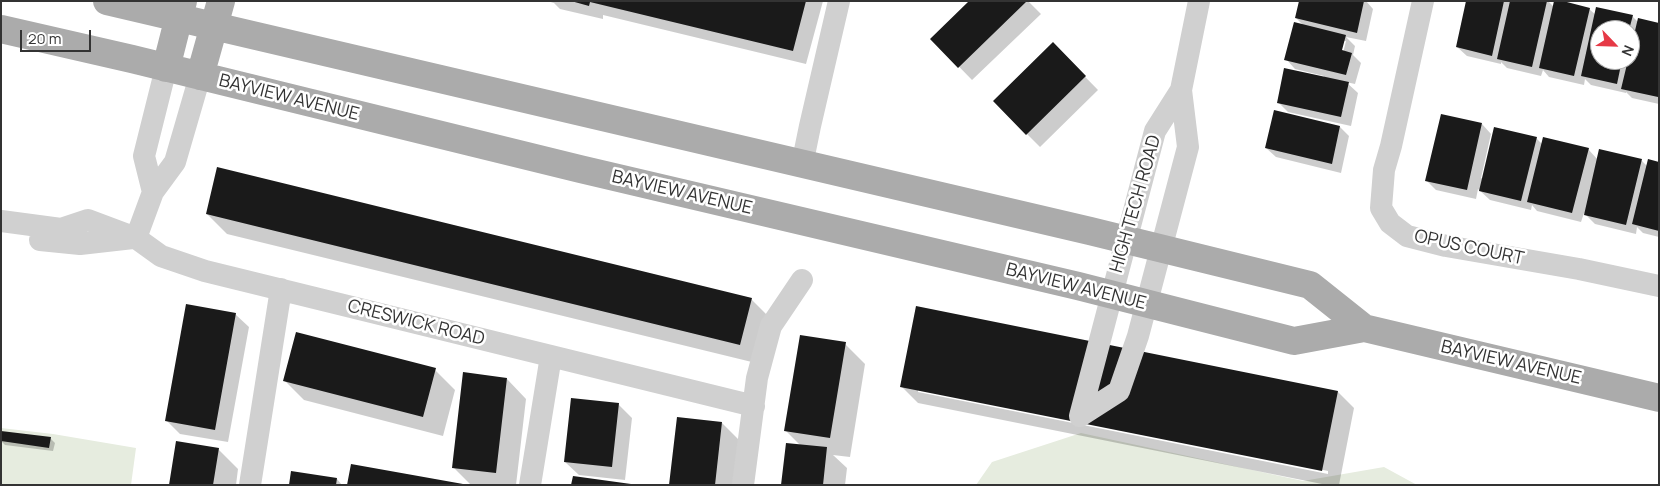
<!DOCTYPE html>
<style>
body{margin:0}
#map{position:relative;width:1660px;height:486px;overflow:hidden;background:#fff;font-family:Manrope,sans-serif}
canvas{display:block}
.frame{position:absolute;inset:0;border:2px solid #333;pointer-events:none}
.north{position:absolute;left:1590px;top:20px;width:50px;height:50px;box-sizing:border-box;background:#fff;border:1px solid #adadad;border-radius:50%;rotate:114deg;font-size:14px;font-weight:700;line-height:20px;text-align:center;color:#333}
.north::after{content:'';display:block;margin:auto;width:18px;height:22px;background:#e63946;clip-path:polygon(50% 0,100% 100%,50% 72%,0 100%)}
.scale{position:absolute;left:20px;top:30px;width:71px;height:22px;box-sizing:border-box;border:2px solid #333;border-top:0;padding-left:6px;font-size:15px;line-height:18px;white-space:nowrap;color:#333;-webkit-text-stroke:4px #fff;paint-order:stroke}
</style>
<div id="map">
<canvas width="1660" height="486"></canvas>
<div class="frame"></div>
<div class="north">N</div>
<div class="scale">20 m</div>
</div>
<script>
const context = document.querySelector('canvas').getContext('2d');
context.lineJoin = 'round';
function paint(path, color) { context.fillStyle = color; context.fill(path, 'evenodd'); }
const toPath = rows => new Path2D(rows.map(r => 'M' + r).join(''));
function stroke(path, color, width, dash) { context.strokeStyle = color; context.lineWidth = width; context.lineCap = dash ? 'butt' : 'round'; context.setLineDash(dash || []); context.stroke(path); }
function drawText(font, color, halo, rows, align = 'center') {
  context.font = font + ' Manrope,sans-serif'; context.lineWidth = 5; context.setLineDash([]); context.textBaseline = 'middle'; context.strokeStyle = halo; context.fillStyle = color; for (const [text, x, y, turn = 0] of rows) {
    context.save(); context.translate(x, y); context.rotate((+turn || 0) * Math.PI / 180); context.textAlign = isNaN(turn) ? turn : align; if (halo) context.strokeText(text, 0, 0); context.fillText(text, 0, 0); context.restore();
  }
}
paint(toPath([
 [1,428,53,434,136,448,131,485,1,485],
 [1081,433,1303,481,1384,467,1417,485,976,485,992,462]
]), '#e6ecdf');
paint(toPath([
 [547,1,823,1,806,64,603,15,603,19,560,9,554,3],
 [971,1,1028,1,1041,14,972,80,932,39],
 [1300,1,1366,1,1373,9,1366,41,1346,37,1355,46,1353,55,1361,63,1355,84,1346,82,1358,93,1351,126,1288,112,1278,102,1323,78,1324,76,1295,69,1286,59,1304,26,1296,18],
 [1343,41,1346,41,1342,57,1340,56],
 [1467,1,1548,1,1554,7,1589,9,1596,15,1632,16,1638,22,1659,24,1659,104,1632,98,1626,92,1626,93,1591,85,1585,79,1584,85,1549,77,1543,70,1541,76,1507,68,1501,62,1501,64,1467,56,1457,47],
 [1600,30,1630,30,1630,60,1600,60],
 [1053,44,1098,90,1040,147,994,101],
 [1275,111,1340,127,1349,136,1341,173,1276,157,1266,148],
 [1482,124,1491,134,1481,178,1483,179,1536,138,1543,145,1588,149,1598,160,1600,151,1642,161,1648,167,1659,163,1659,237,1643,233,1637,227,1636,234,1595,224,1584,213,1581,222,1537,211,1532,205,1531,210,1490,200,1478,189,1476,199,1436,190,1427,181],
 [207,214,751,299,771,319,760,364,227,234],
 [235,314,249,327,228,442,180,434,166,420],
 [845,344,865,364,850,457,833,455,847,468,845,485,783,485,801,446,785,430],
 [435,370,455,390,443,436,304,400,284,380],
 [507,379,526,399,516,485,471,485,453,467],
 [901,386,1338,392,1354,408,1339,485,1327,485,918,403],
 [918,389,1328,471,1328,474,918,392],
 [618,404,632,418,625,480,579,475,565,462],
 [722,423,742,443,737,485,671,485],
 [1,432,50,438,55,443,53,451,5,445,1,441],
 [218,449,238,469,236,485,170,485],
 [337,479,342,485,290,485]
]), '#0003');
paint(toPath([
 [571,1,806,1,793,51,590,2,589,6],
 [969,1,1027,1,958,68,930,39],
 [1299,1,1364,1,1357,33,1295,18],
 [1466,1,1504,1,1492,56,1456,47],
 [1510,1,1547,1,1532,67,1497,59],
 [1554,1,1563,1,1590,8,1574,76,1539,68],
 [1596,7,1633,15,1629,30,1600,30,1600,60,1622,60,1617,84,1581,76],
 [1638,18,1659,23,1658,97,1621,89,1628,60,1630,60,1630,52],
 [1294,22,1346,35,1342,50,1352,53,1346,75,1284,60],
 [1053,42,1086,76,1026,135,993,101],
 [1284,68,1349,82,1341,117,1277,103],
 [1274,110,1340,126,1332,164,1265,148],
 [1441,114,1482,123,1467,190,1425,181],
 [1494,127,1537,137,1521,201,1479,191],
 [1543,137,1589,148,1572,213,1527,202],
 [1599,149,1642,159,1626,225,1584,215],
 [1648,159,1659,162,1659,231,1632,224],
 [217,167,752,298,740,345,206,214],
 [186,304,236,313,215,430,165,421],
 [916,306,1338,391,1322,471,900,387],
 [296,332,436,368,423,417,283,381],
 [800,335,846,342,830,438,784,431],
 [463,372,507,378,496,473,452,468],
 [571,398,619,403,612,467,564,462],
 [677,417,722,422,715,485,669,485],
 [1,431,51,437,49,448,1,441],
 [176,441,219,448,213,485,169,485],
 [786,443,827,447,823,485,781,485],
 [351,464,463,484,462,485,347,485],
 [291,471,337,478,336,485,289,485],
 [573,476,631,484,631,485,571,485]
]), '#1a1a1a');
stroke(toPath([
 [1423,1,1391,146,1384,170,1381,208,1390,223,1407,236,1446,246,1579,269,1659,286],
 [802,165,810,126,839,1],
 [153,192,144,156,166,68],
 [1,221,61,229,88,220,136,238,161,256,205,271,754,406],
 [136,238,153,192,175,162,200,76],
 [40,240,80,244,133,238],
 [1080,416,1119,391,1138,336,1188,147,1181,90,1199,1],
 [1080,416,1155,131,1181,90],
 [250,485,281,289],
 [530,485,551,356],
 [743,485,757,378,771,326,802,280]
]), '#d0d0d0', 22);
stroke(toPath([
 [107,1,1090,231,1310,285,1364,328],
 [1,29,132,59,580,169,1078,286,1294,341,1364,328,1659,398],
 [166,68,183,1],
 [200,76,221,1]
]), '#ababab', 28);
drawText('18px', '#333', '#fff', [
 ["BAYVIEW AVENUE",289,98,14],
 ["BAYVIEW AVENUE",682,193,13],
 ["HIGH TECH ROAD",1136,204,-74],
 ["OPUS COURT",1469,248,12],
 ["BAYVIEW AVENUE",1076,287,14],
 ["CRESWICK ROAD",416,323,14],
 ["BAYVIEW AVENUE",1511,363,13]
]);
</script>
